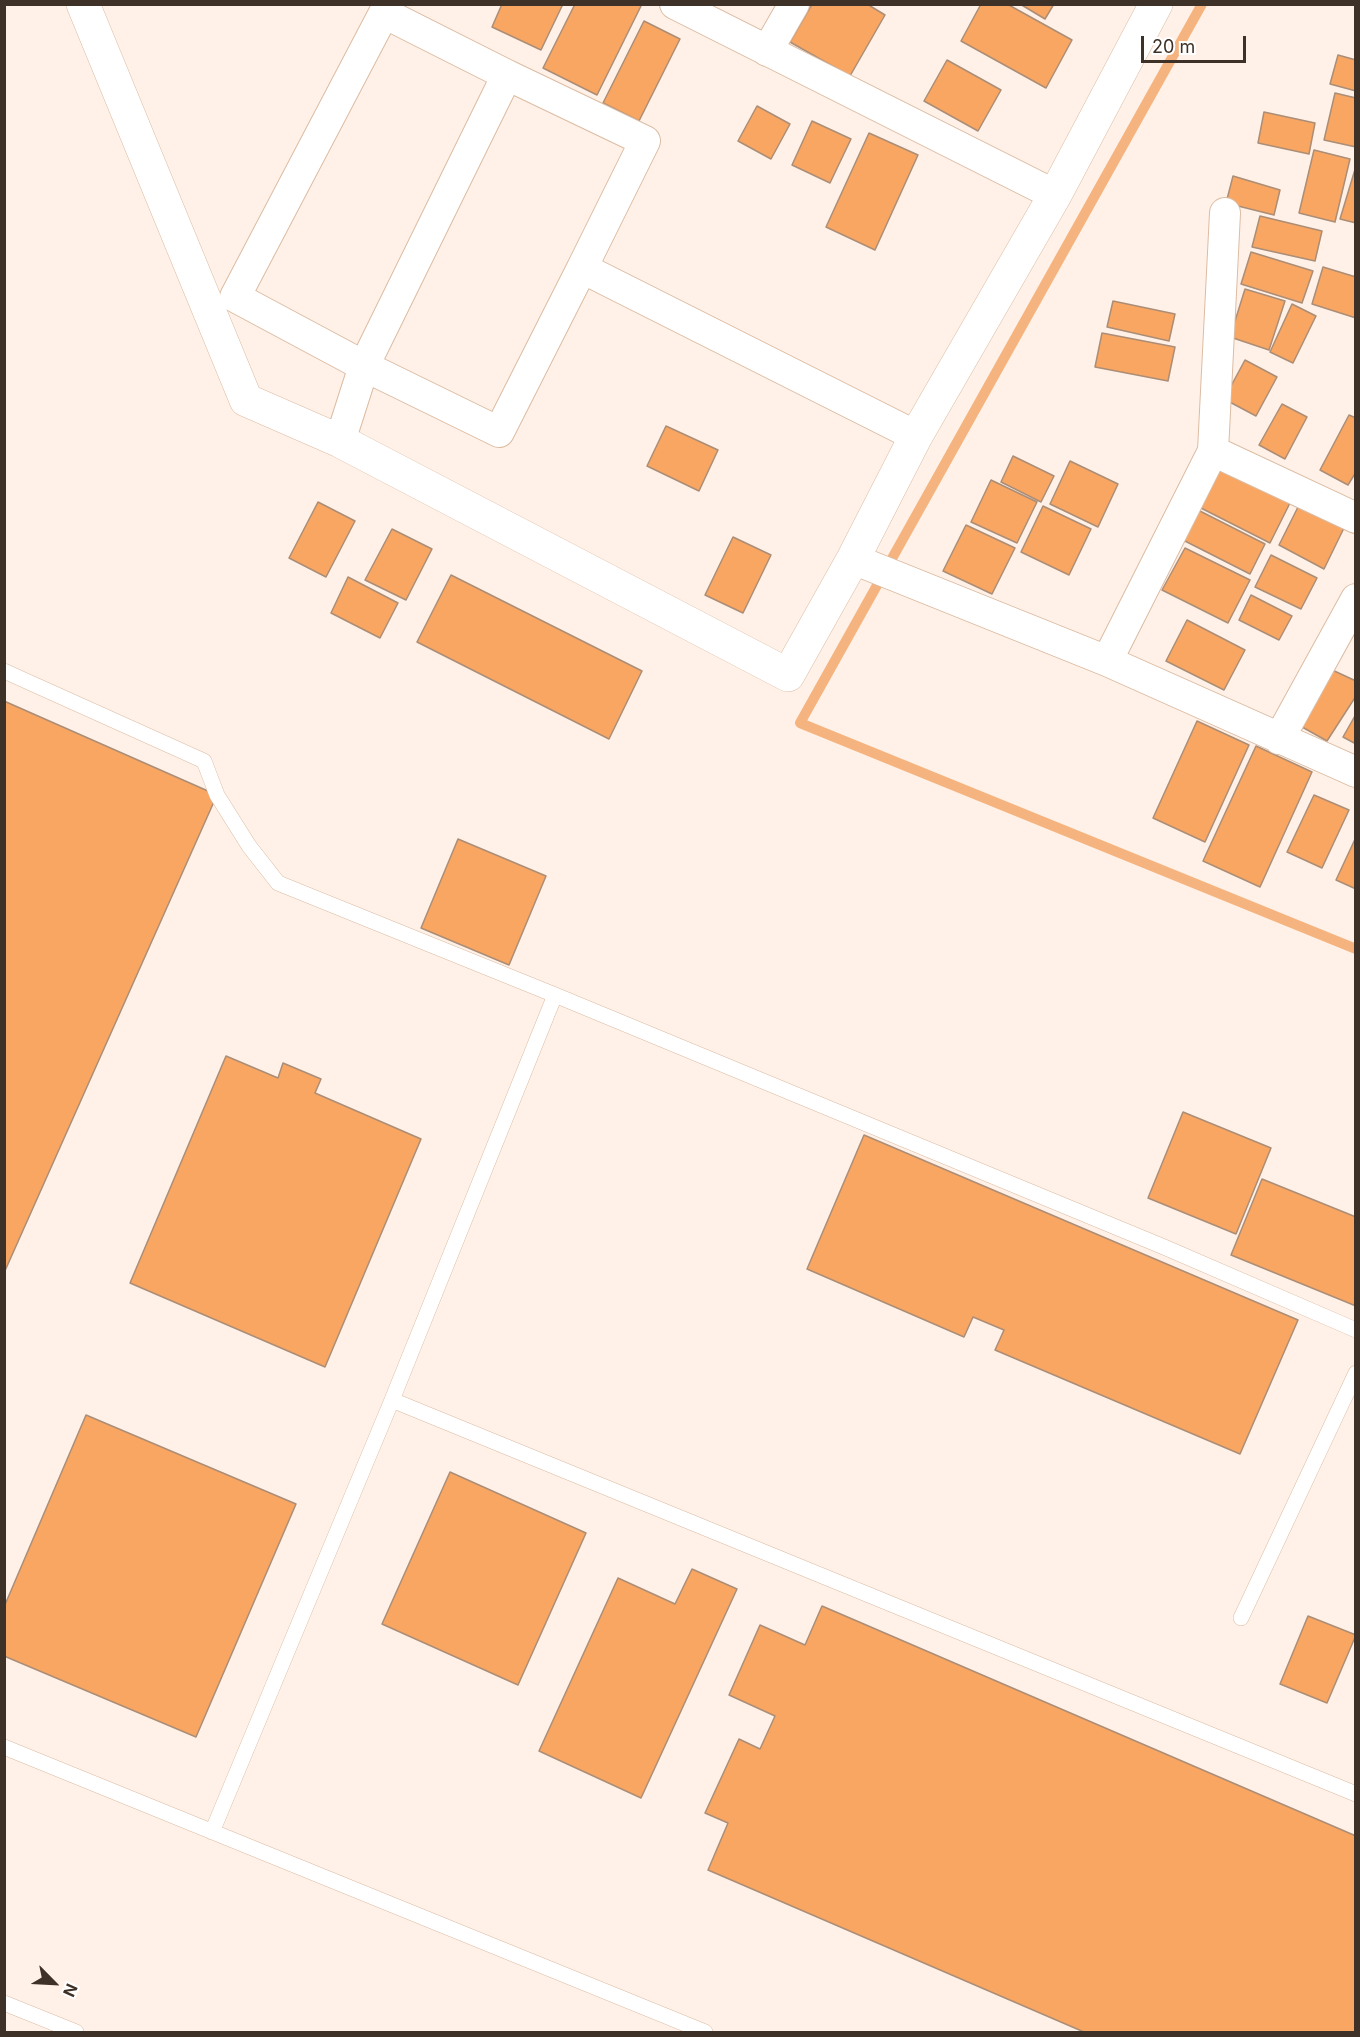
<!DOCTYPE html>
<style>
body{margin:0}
#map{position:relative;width:1360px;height:2037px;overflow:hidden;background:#fff1e7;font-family:Inter,sans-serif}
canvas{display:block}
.frame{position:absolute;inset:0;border:6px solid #3e3127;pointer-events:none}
.north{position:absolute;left:24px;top:1953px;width:60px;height:60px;-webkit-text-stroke:4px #fff;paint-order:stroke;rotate:114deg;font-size:16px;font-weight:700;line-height:24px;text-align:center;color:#3e3127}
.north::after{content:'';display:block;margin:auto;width:21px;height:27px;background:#3e3127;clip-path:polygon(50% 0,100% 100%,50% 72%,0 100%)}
.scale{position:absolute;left:1141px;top:36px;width:105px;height:27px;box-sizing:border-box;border:3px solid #3e3127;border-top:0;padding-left:8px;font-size:18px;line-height:21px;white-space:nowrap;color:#3e3127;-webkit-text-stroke:4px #fff;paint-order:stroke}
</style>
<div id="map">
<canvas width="1360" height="2037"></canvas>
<div class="frame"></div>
<div class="north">N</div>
<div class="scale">20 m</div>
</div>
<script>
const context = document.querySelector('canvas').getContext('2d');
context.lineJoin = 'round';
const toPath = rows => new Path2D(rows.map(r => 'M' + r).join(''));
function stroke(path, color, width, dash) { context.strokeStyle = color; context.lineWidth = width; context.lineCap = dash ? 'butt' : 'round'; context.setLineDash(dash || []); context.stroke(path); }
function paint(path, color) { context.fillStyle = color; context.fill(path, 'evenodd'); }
stroke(toPath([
 [1202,4,800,723,1356,949]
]), '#f5b47f', 10);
const building = toPath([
 [502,4,563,4,541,50,492,27,502,4],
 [575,4,642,4,597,95,543,68,575,4],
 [812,4,867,4,885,15,850,76,790,42,812,4],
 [981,4,1007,4,1072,40,1046,88,961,41,981,4],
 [1020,4,1054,4,1045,19,1020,4],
 [644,21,680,39,639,121,603,103,644,21],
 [1338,55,1356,60,1356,91,1330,84,1338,55],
 [947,60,1001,90,978,131,924,101,947,60],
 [1335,93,1356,98,1356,147,1324,140,1335,93],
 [757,106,790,124,771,159,738,141,757,106],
 [1264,112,1315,123,1309,154,1258,143,1264,112],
 [812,121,851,139,830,183,792,165,812,121],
 [869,133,918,155,875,250,826,227,869,133],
 [1314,150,1350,159,1335,222,1299,213,1314,150],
 [1356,166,1356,223,1340,219,1356,166],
 [1233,176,1280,190,1274,215,1226,203,1233,176],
 [1260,216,1322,231,1315,261,1252,247,1260,216],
 [1251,252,1313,271,1302,303,1241,284,1251,252],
 [1323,267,1356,277,1356,318,1312,304,1323,267],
 [1245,289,1285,301,1269,350,1230,337,1245,289],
 [1113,301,1175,314,1169,341,1107,327,1113,301],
 [1292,304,1316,316,1293,363,1270,352,1292,304],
 [1102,333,1175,347,1168,381,1095,367,1102,333],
 [1245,360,1277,377,1256,416,1224,399,1245,360],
 [1282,404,1307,417,1285,459,1259,445,1282,404],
 [1349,415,1356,418,1356,472,1348,485,1320,470,1349,415],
 [666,426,718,450,699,491,647,466,666,426],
 [1013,456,1054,476,1041,502,1001,482,1013,456],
 [1070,461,1118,484,1098,527,1050,504,1070,461],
 [1212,461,1291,501,1270,543,1191,503,1212,461],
 [991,480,1037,502,1017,543,971,522,991,480],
 [318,502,355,521,326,577,289,558,318,502],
 [1299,505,1344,528,1324,569,1279,545,1299,505],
 [1043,506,1091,529,1069,575,1021,552,1043,506],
 [1194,508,1265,544,1250,574,1179,538,1194,508],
 [966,525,1015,548,992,594,943,571,966,525],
 [392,529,432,549,406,600,365,580,392,529],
 [733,537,771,555,743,613,705,595,733,537],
 [1185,548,1250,580,1228,623,1162,590,1185,548],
 [1271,555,1317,578,1301,609,1255,587,1271,555],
 [451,575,642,671,609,739,417,642,451,575],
 [348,577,398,603,380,638,331,613,348,577],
 [1251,595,1292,616,1279,640,1239,620,1251,595],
 [1187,620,1245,650,1224,690,1166,661,1187,620],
 [1330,669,1356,681,1356,696,1327,741,1295,723,1330,669],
 [4,701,217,795,4,1273,4,701],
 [1356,714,1356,744,1343,737,1356,714],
 [1197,721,1249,745,1205,842,1153,818,1197,721],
 [1256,746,1312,772,1260,887,1203,861,1256,746],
 [1314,795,1349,810,1322,868,1287,852,1314,795],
 [1356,837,1356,889,1336,880,1356,837],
 [458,839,546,876,509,965,421,928,458,839],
 [226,1056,278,1078,283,1063,321,1079,315,1093,421,1139,325,1367,130,1283,226,1056],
 [1183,1112,1271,1148,1236,1234,1148,1198,1183,1112],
 [864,1135,1298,1320,1240,1454,995,1350,1004,1330,973,1317,964,1337,807,1269,864,1135],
 [1262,1179,1356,1217,1356,1306,1231,1255,1262,1179],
 [86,1415,296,1504,196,1737,4,1656,4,1607,86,1415],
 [450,1472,586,1533,518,1685,382,1624,450,1472],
 [692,1569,737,1589,641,1798,539,1751,618,1578,675,1604,692,1569],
 [822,1606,1356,1836,1356,2032,1084,2032,708,1870,728,1823,705,1813,739,1739,760,1749,775,1716,729,1695,760,1625,805,1645,822,1606],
 [1308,1616,1356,1635,1327,1703,1280,1684,1308,1616]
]);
paint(building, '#f8a662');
stroke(building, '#ac8d76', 1.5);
const service = toPath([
 [4,671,204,761,217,795,249,846,278,883,555,995,1164,1247,1356,1330],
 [392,1400,1356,1794],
 [1241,1618,1356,1373],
 [4,1747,705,2032],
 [212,1832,392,1400,555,995],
 [4,2003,76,2032]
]);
const minor = toPath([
 [675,4,1055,195],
 [767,51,794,4],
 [507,75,384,13,235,297,364,366,499,432,582,268],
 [340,441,364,366,507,75,645,141,582,268,916,436],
 [1213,451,1356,518],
 [853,559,1107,661,1356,772],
 [1107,661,1213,451,1225,213],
 [1279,739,1356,599]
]);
const tertiary = toPath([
 [83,4,246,400,340,441,788,675,853,559,916,436,1055,195,1156,4]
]);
stroke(service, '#dcbca3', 16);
stroke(minor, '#dcbca3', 32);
stroke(tertiary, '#dcbca3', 34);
stroke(service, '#fff', 15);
stroke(minor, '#fff', 30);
stroke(tertiary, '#fff', 33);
</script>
